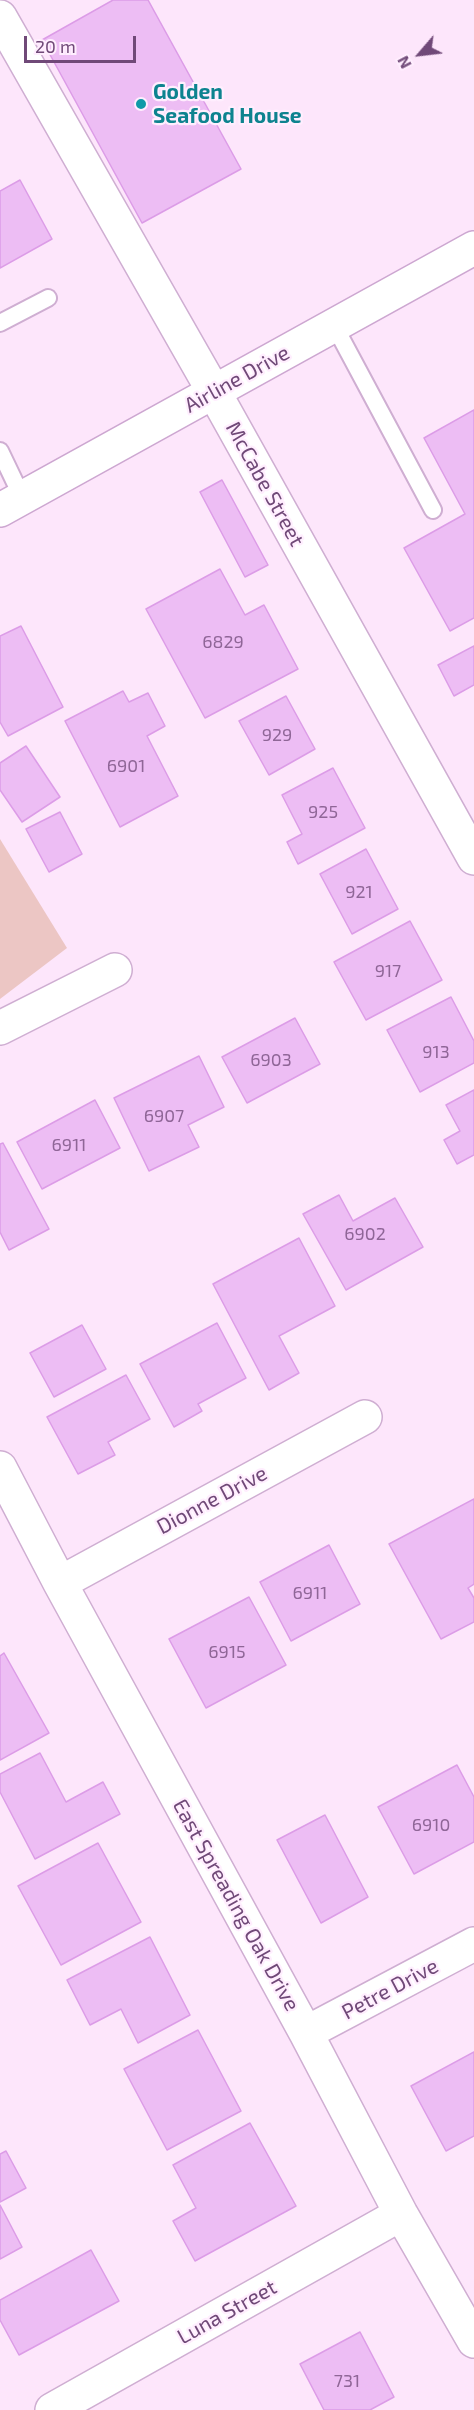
<!DOCTYPE html>
<style>
body{margin:0}
#map{position:relative;width:474px;height:2410px;overflow:hidden;background:#fde6fb;font-family:"Exo 2",sans-serif}
canvas{display:block}
.north{position:absolute;left:390px;top:24px;width:60px;height:60px;-webkit-text-stroke:4px #ffeefe;paint-order:stroke;rotate:242deg;font-size:16px;font-weight:700;line-height:24px;text-align:center;color:#704978}
.north::after{content:'';display:block;margin:auto;width:21px;height:27px;background:#704978;clip-path:polygon(50% 0,100% 100%,50% 72%,0 100%)}
.scale{position:absolute;left:24px;top:36px;width:112px;height:27px;box-sizing:border-box;border:3px solid #704978;border-top:0;padding-left:8px;font-size:18px;line-height:21px;white-space:nowrap;color:#704978;-webkit-text-stroke:4px #ffeefe;paint-order:stroke}
</style>
<div id="map">
<canvas width="474" height="2410"></canvas>
<div class="north">N</div>
<div class="scale">20 m</div>
</div>
<script>
const context = document.querySelector('canvas').getContext('2d');
context.lineJoin = 'round';
function paint(path, color) { context.fillStyle = color; context.fill(path, 'evenodd'); }
const toPath = rows => new Path2D(rows.map(r => 'M' + r).join(''));
function stroke(path, color, width, dash) { context.strokeStyle = color; context.lineWidth = width; context.lineCap = dash ? 'butt' : 'round'; context.setLineDash(dash || []); context.stroke(path); }
function drawText(font, color, halo, rows, align = 'center') {
  context.font = font + ' "Exo 2",sans-serif'; context.lineWidth = 4.5; context.setLineDash([]); context.textBaseline = 'middle'; context.strokeStyle = halo; context.fillStyle = color; for (const [text, x, y, turn = 0] of rows) {
    context.save(); context.translate(x, y); context.rotate((+turn || 0) * Math.PI / 180); context.textAlign = isNaN(turn) ? turn : align; if (halo) context.strokeText(text, 0, 0); context.fillText(text, 0, 0); context.restore();
  }
}
paint(toPath([
 [0,839,67,948,0,999]
]), '#ecc6c4');
const building = toPath([
 [113,0,148,0,241,169,142,223,42,40,113,0],
 [20,180,52,239,0,268,0,191,20,180],
 [474,410,474,618,450,631,404,548,465,514,424,438,474,410],
 [222,480,268,565,245,577,200,492,222,480],
 [220,569,245,615,264,605,298,669,205,718,146,609,220,569],
 [21,626,63,707,8,736,0,722,0,636,21,626],
 [474,646,474,685,454,696,438,665,474,646],
 [123,691,129,702,148,693,165,726,147,736,178,796,120,827,65,721,123,691],
 [286,696,315,749,269,775,239,721,286,696],
 [26,746,60,797,22,822,0,790,0,763,26,746],
 [333,768,365,828,298,864,287,842,302,834,282,795,333,768],
 [60,812,82,854,49,872,26,829,60,812],
 [366,849,398,909,352,934,320,874,366,849],
 [410,921,442,980,366,1020,334,962,410,921],
 [451,997,474,1041,474,1063,420,1092,387,1030,451,997],
 [295,1018,320,1064,247,1103,222,1057,295,1018],
 [199,1056,224,1107,188,1125,199,1147,149,1171,114,1098,199,1056],
 [474,1090,474,1155,457,1164,444,1140,460,1131,446,1105,474,1090],
 [95,1100,120,1148,42,1189,17,1142,95,1100],
 [3,1143,49,1229,9,1250,0,1232,0,1144,3,1143],
 [339,1195,353,1221,395,1198,423,1247,346,1290,303,1214,339,1195],
 [299,1238,335,1306,279,1336,299,1373,269,1390,213,1284,299,1238],
 [217,1323,246,1378,198,1404,202,1411,174,1427,140,1364,217,1323],
 [82,1325,106,1369,54,1397,30,1353,82,1325],
 [126,1375,150,1419,108,1442,115,1455,78,1474,47,1417,126,1375],
 [474,1499,474,1584,468,1588,474,1598,474,1622,441,1639,389,1544,474,1499],
 [329,1545,360,1604,291,1641,260,1582,329,1545],
 [249,1597,286,1665,206,1708,169,1639,249,1597],
 [4,1653,49,1733,0,1760,0,1656,4,1653],
 [40,1753,66,1802,103,1782,120,1814,35,1859,0,1792,0,1774,40,1753],
 [457,1765,474,1797,474,1842,414,1874,378,1807,457,1765],
 [325,1815,368,1897,321,1923,277,1840,325,1815],
 [98,1843,141,1922,61,1965,18,1886,98,1843],
 [150,1937,190,2015,138,2043,121,2009,90,2025,67,1980,150,1937],
 [198,2030,241,2111,167,2150,124,2069,198,2030],
 [474,2052,474,2136,446,2151,411,2086,474,2052],
 [250,2123,296,2206,195,2261,173,2221,196,2208,173,2165,250,2123],
 [6,2151,26,2188,0,2202,0,2154,6,2151],
 [0,2205,22,2247,0,2259,0,2205],
 [91,2250,119,2301,19,2355,0,2320,0,2300,91,2250],
 [360,2332,394,2397,370,2410,324,2410,300,2364,360,2332]
]);
paint(building, '#edbdf4');
stroke(building, '#dc9ce7', 1.5);
const lane = toPath([
 [0,323,48,298],
 [334,325,433,510],
 [0,451,22,497]
]);
const street = toPath([
 [0,17,214,392,474,858],
 [0,1028,115,970],
 [0,1468,60,1583,306,2033,401,2214,474,2341],
 [60,1583,365,1417],
 [306,2033,474,1944],
 [52,2410,401,2214]
]);
const secondary = toPath([
 [0,510,474,248]
]);
stroke(lane, '#cfaed2', 20);
stroke(street, '#cfaed2', 36);
stroke(secondary, '#cda7d1', 36);
stroke(lane, '#fff', 16);
stroke(street, '#fff', 33);
stroke(secondary, '#fff', 33);
for (const [x, y, r, color] of [
 [141,104,6,"#0f9aa8"]
]) { const dot = new Path2D(); dot.arc(x, y, r, 0, 2 * Math.PI); context.fillStyle = color; context.fill(dot); stroke(dot, '#ffeefe', 2); }
drawText('18px', '#8f6697', null, [
 ["6829",223,642],
 ["929",277,735],
 ["6901",126,766],
 ["925",323,812],
 ["921",359,892],
 ["917",388,971],
 ["913",436,1052],
 ["6903",271,1060],
 ["6907",164,1116],
 ["6911",69,1145],
 ["6902",365,1234],
 ["6911",310,1593],
 ["6915",227,1652],
 ["6910",431,1825],
 ["731",347,2381]
]);
drawText('bold 21px', '#0d838f', '#ffeefe', [
 ["Golden",153,92],
 ["Seafood House",153,116]
], 'left');
drawText('21px', '#704978', '#ffeefe', [
 ["Airline Drive",237,379,-29],
 ["McCabe Street",265,484,61],
 ["Dionne Drive",212,1500,-28],
 ["East Spreading Oak Drive",236,1905,61],
 ["Petre Drive",390,1989,-28],
 ["Luna Street",227,2312,-29]
]);
</script>
